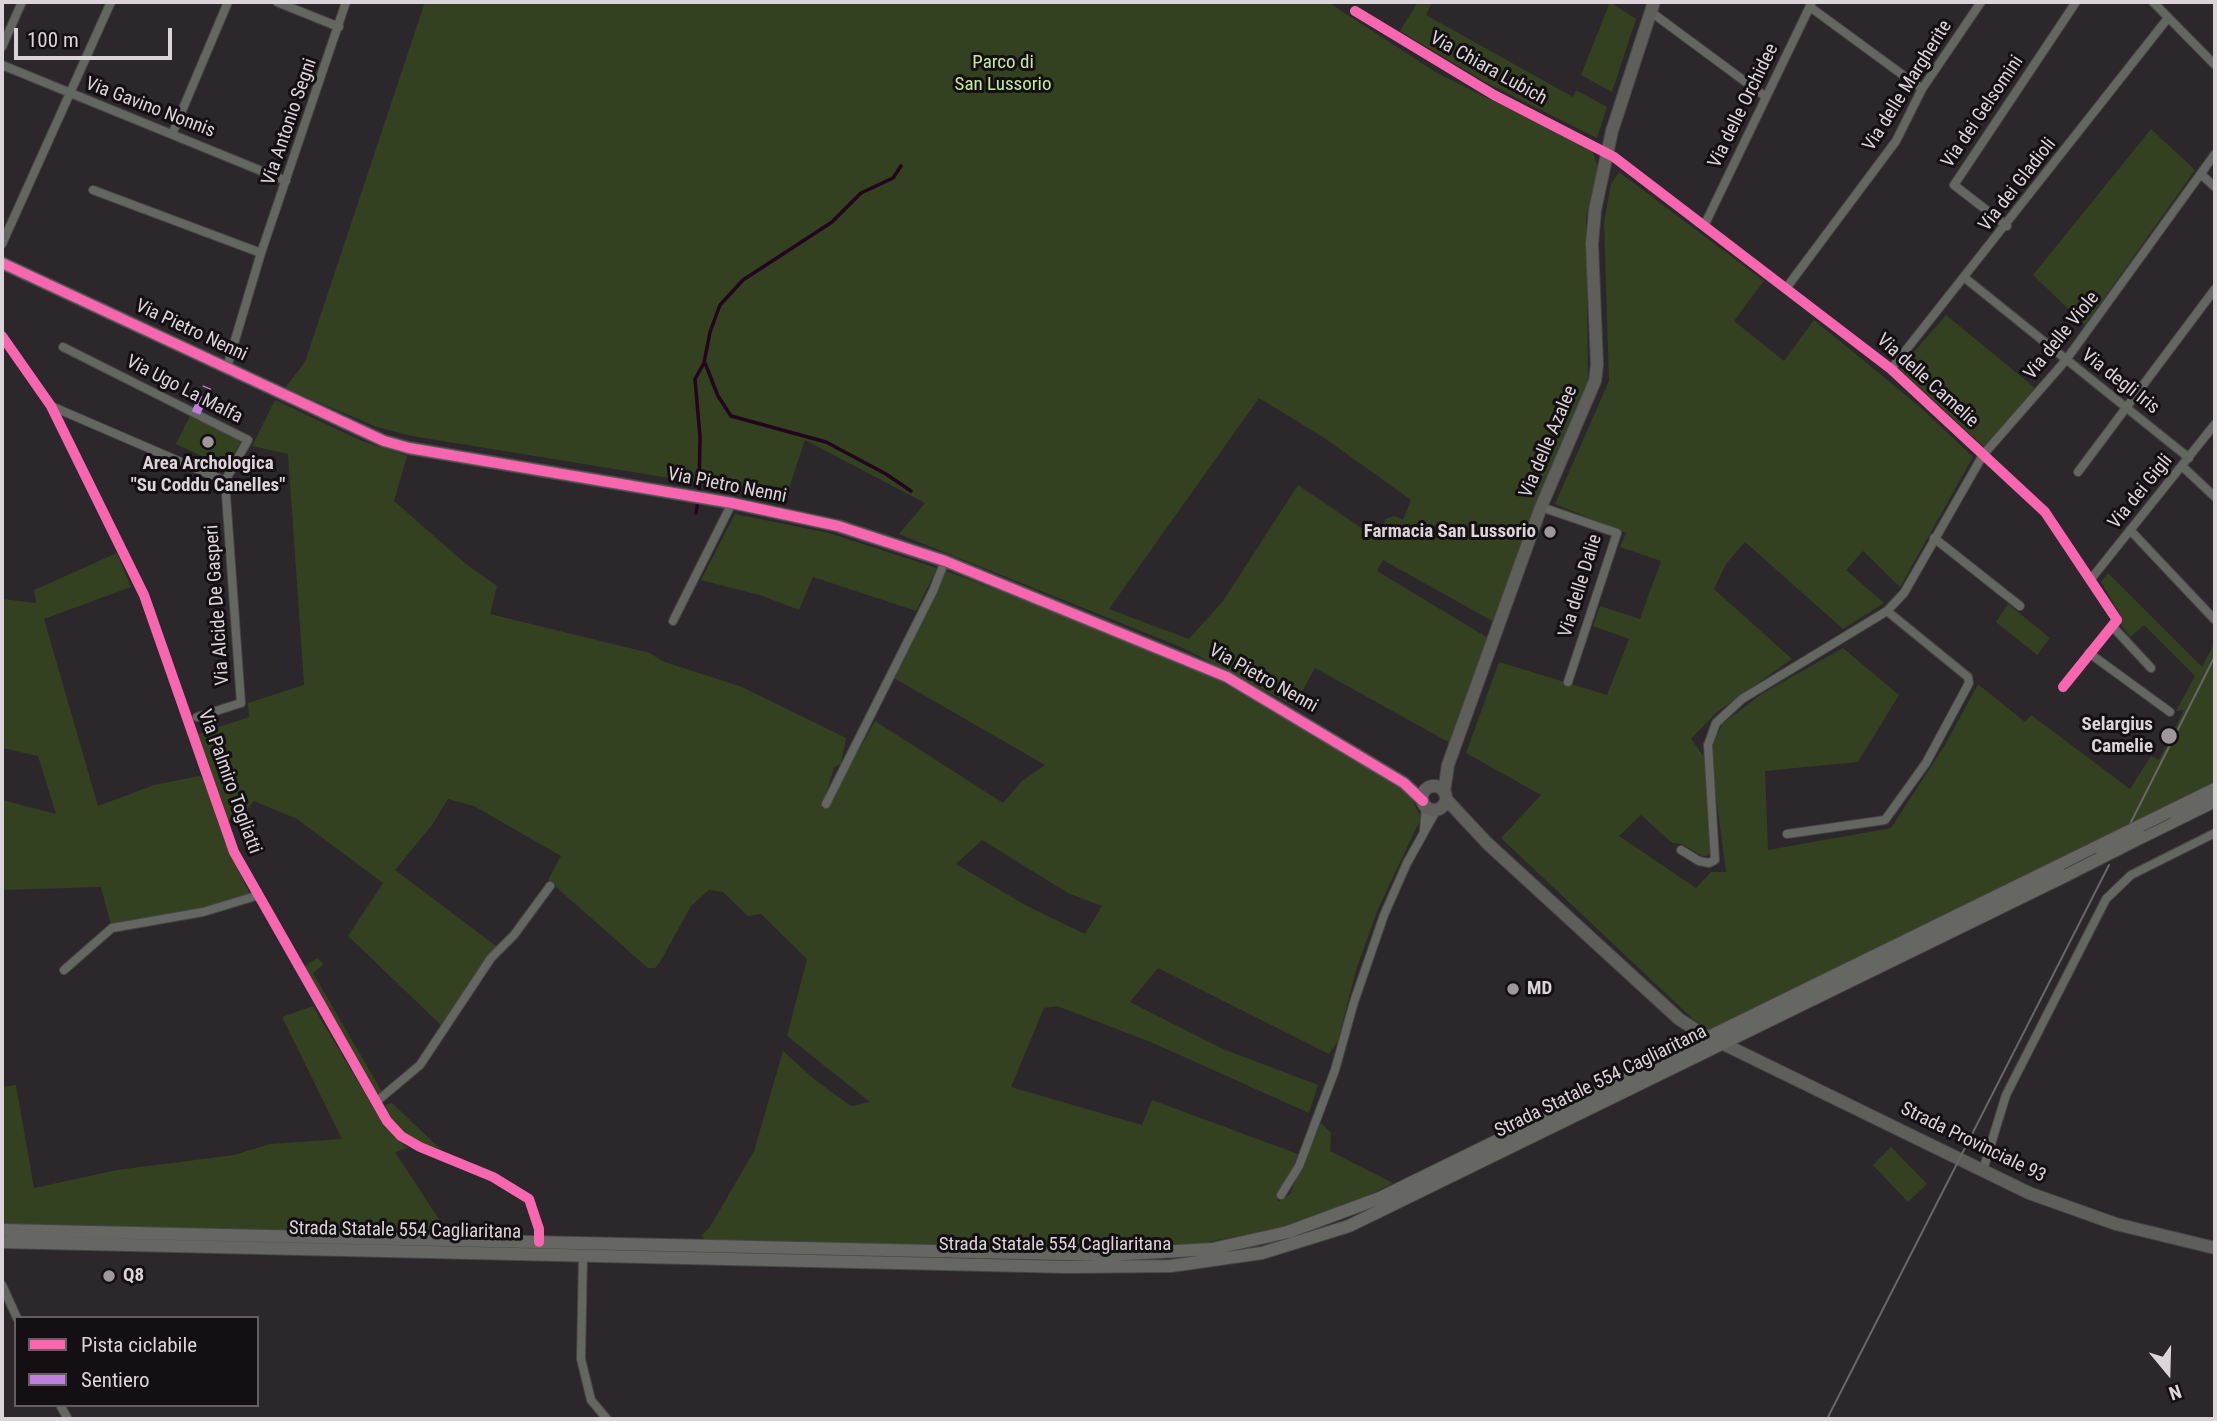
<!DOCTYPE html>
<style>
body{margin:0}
#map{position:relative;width:2217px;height:1421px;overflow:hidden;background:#2c272b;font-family:"Roboto Condensed",sans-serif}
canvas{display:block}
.frame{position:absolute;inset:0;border:4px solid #dbd4d9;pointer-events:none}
.legend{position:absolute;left:14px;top:1316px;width:245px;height:91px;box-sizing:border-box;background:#140f12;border:2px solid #645e62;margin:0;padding:9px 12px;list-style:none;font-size:21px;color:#dbd4d9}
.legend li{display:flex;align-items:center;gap:14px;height:35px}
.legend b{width:35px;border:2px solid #645e62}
.north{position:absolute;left:2133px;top:1337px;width:70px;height:70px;-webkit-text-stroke:5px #140f12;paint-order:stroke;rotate:161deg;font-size:19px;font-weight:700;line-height:28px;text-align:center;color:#dbd4d9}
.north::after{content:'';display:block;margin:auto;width:24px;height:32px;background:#dbd4d9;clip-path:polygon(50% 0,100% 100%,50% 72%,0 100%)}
.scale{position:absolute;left:14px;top:28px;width:158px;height:32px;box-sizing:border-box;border:4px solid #dbd4d9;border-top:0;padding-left:9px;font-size:21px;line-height:24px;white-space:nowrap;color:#dbd4d9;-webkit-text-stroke:5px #140f12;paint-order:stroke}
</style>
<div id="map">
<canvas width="2217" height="1421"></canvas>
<div class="frame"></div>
<ul class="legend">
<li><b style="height:9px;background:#f766af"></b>Pista ciclabile</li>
<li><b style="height:9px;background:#c07fdc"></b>Sentiero</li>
</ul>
<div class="north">N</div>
<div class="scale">100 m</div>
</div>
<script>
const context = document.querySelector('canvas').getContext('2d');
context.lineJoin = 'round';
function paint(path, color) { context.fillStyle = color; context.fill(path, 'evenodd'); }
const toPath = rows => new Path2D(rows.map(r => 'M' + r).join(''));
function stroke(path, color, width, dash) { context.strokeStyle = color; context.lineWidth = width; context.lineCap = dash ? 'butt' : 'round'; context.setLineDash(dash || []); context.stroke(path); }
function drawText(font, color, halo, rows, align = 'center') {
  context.font = font + ' "Roboto Condensed",sans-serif'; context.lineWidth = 6; context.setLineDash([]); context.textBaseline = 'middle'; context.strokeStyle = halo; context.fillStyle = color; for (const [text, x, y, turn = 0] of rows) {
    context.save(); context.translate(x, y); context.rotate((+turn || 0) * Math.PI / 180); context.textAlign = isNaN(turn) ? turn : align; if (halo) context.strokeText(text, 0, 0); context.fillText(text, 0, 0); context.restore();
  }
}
paint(toPath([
 [425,2,1328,2,1437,73,1592,150,1598,167,1586,217,1588,381,1531,516,1494,622,1383,560,1377,571,1488,638,1450,743,1315,668,1294,706,1183,648,899,534,925,503,805,440,786,497,412,436,377,427,285,388,305,362],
 [1259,398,1326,439,1411,500,1403,520,1394,516,1385,519,1382,538,1369,533,1298,485,1223,601,1189,639,1109,609],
 [1418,2,1432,2,1426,15,1573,97,1576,90,1607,107,1597,138,1485,82,1400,31],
 [1610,2,1636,19,1612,92,1581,75],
 [2151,129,2195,170,2085,325,2033,275],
 [1619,172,1764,281,1734,321,1784,361,1814,320,1919,406,1973,457,1900,587,1863,551,1846,570,1884,603,1843,629,1745,542,1726,564,1714,589,1792,659,1717,712,1691,739,1705,758,1711,851,1707,856,1702,856,1682,844,1672,843,1641,815,1619,836,1696,888,1711,872,1726,872,1711,758,1711,749,1722,724,1763,693,1843,648,1899,695,1858,762,1765,771,1768,850,1891,828,1945,745,1978,684,2025,722,2031,715,2130,789,2151,756,2159,760,2184,710,2176,711,2195,676,2144,625,2130,637,2120,623,2121,616,2101,582,2108,573,2202,667,2215,642,2215,784,1717,1029,1708,1029,1696,1022,1501,838,1541,795,1466,753,1499,662,1607,695,1629,639,1593,626,1600,606,1640,619,1661,561,1620,547,1626,533,1555,504,1609,381,1604,222,1611,184],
 [1946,315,2035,388,1984,447,1899,369],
 [275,400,362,441,407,456,394,501,466,564,497,586,490,614,650,653,662,661,742,687,846,738,841,763,834,768,823,802,828,805,875,721,1003,803,1022,781,1045,765,894,678,946,571,1126,638,1211,676,1400,787,1410,795,1421,818,1378,909,1356,970,1338,1041,1329,1054,1158,968,1130,1002,1223,1049,1318,1085,1309,1113,1153,1043,1057,1006,1044,1008,1011,1087,1142,1125,1152,1100,1298,1154,1284,1188,1276,1194,1278,1202,1290,1194,1321,1123,1331,1133,1330,1151,1393,1183,1341,1209,1300,1223,1189,1246,1116,1249,706,1240,701,1236,710,1227,754,1151,783,1051,815,1080,851,1106,870,1102,787,1036,807,959,761,914,748,916,723,892,709,890,691,906,660,962,655,968,648,968,548,880,561,856,474,806,448,799,432,825,395,870,496,946,442,1026,348,936,383,883,297,819,254,801,242,815,226,821,198,734,249,717,248,703,304,685,288,454,252,446],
 [982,840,1068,893,1102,906,1085,934,1027,906,956,864],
 [190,416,241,441,227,468,176,444],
 [735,514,829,533,937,568,916,611,813,577,799,610,763,596,701,580],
 [117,553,131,587,44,619,98,806,154,785,199,776,204,780,224,840,250,894,216,907,111,925,101,887,2,890,2,800,56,814,38,756,2,748,2,599,36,603,34,590],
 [2008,604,2050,638,2037,655,1996,622],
 [317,958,324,964,313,973,382,1092,379,1094,373,1092,304,967],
 [313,1006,385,1127,407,1148,395,1152,448,1233,2,1225,2,1087,16,1085,34,1188,117,1170,234,1155,270,1144,342,1139,282,1017],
 [392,1103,436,1145,443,1149,426,1146,402,1134,387,1113,385,1105],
 [1891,1147,1927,1184,1908,1202,1873,1165]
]), '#334121');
stroke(toPath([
 [705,363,718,396,731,416,826,442,886,474,911,491],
 [699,493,700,437,695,379,704,363,710,332,720,305,743,280,832,222,861,193,893,178,901,166],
 [696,513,698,501]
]), '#23051d', 3.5);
const street = toPath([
 [277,2,339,27],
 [2153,2,2215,65],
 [1810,7,1922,89],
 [1355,11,1494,95,1614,157,1891,369,2045,512,2117,620,2063,687],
 [1651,12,1766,97],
 [2,47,22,2],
 [2,65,286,181],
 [173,132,228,2],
 [2202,175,2215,187],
 [93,190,261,253],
 [1705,224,1812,2],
 [2007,226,1954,185,2076,2],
 [2,244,111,2],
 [1965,278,2189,458],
 [1787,287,1896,141,1922,89,1981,2],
 [2,336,51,406,144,595,234,852,387,1121,401,1136,420,1147,493,1177,529,1199,539,1229,539,1242],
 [63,347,248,440,225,481],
 [227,367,261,253,346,2],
 [1891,369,2168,18],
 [51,406,225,481,241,703,197,717],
 [2183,467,2215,497],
 [2078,472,2215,289],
 [1541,507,1617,533,1568,682],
 [2130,530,2215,620],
 [1934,538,2020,606],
 [2091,579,2215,424],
 [673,621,732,503],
 [2112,626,2151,668],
 [2089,653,2170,712],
 [826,804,933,591,945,561],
 [1424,830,1426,806],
 [1787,834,1885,820,1926,763,1969,683,1968,677,1887,611],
 [1681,850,1699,861,1709,863,1715,860,1708,745,1716,723,1742,699,1887,611,1904,593,1983,455,2066,360,2215,154],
 [64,970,112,928,203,912,256,896],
 [376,1102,420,1065,491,958,514,935,550,886],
 [1983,1170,2006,1095,2106,899,2131,875,2215,833],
 [1281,1195,1299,1166,1335,1070,1354,1002,1384,915,1407,863,1437,809],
 [583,1254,581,1359,591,1400,607,1419],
 [2,1285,17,1318],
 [60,1405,68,1419]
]);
const secondary = toPath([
 [2,263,384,441,409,448,732,503,838,526,945,561,1227,677,1404,783,1423,801],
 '1422 798a12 12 0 1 1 24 0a12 12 0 1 1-24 0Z',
 [1444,792,1448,765,1541,507,1595,381,1597,365,1592,244,1595,210,1612,131,1654,2],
 [1446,799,1487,843,1679,1019,1699,1032,2029,1193,2116,1224,2215,1248]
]);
const primary = toPath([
 [2168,812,2215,789],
 [2142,837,2215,801],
 [2,1230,1108,1255,1212,1249,1288,1232,1380,1198,2097,847],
 [2,1242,1069,1267,1171,1266,1262,1253,1349,1226,2067,875]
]);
stroke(street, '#474446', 10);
stroke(secondary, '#474446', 14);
stroke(primary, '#474446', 14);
stroke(street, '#646661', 8);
stroke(secondary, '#5e5e5b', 12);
stroke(primary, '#666762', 12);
stroke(toPath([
 [2128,828,2215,656],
 [1827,1419,2109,865]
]), '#686766', 2);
const primaryBridge = toPath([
 [2097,847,2168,812],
 [2067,875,2142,837]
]);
stroke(primaryBridge, '#474446', 14, []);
stroke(primaryBridge, '#666762', 12);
stroke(toPath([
 [196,413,207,387]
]), '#c07fdc', 9, [18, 9]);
stroke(toPath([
 [1355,11,1494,95,1614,157,1891,369,2045,512,2117,620,2063,687],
 [2,263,384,441,409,448,732,503,838,526,945,561,1227,677,1404,783,1423,801],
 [2,336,51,406,144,595,234,852,387,1121,401,1136,420,1147,493,1177,529,1199,539,1229,539,1242]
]), '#f766af', 10);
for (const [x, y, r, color] of [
 [208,442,7,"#9e979c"],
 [1550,532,7,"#9e979c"],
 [2169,736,9,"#9e979c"],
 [1513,989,7,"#9e979c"],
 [109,1276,7,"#9e979c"]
]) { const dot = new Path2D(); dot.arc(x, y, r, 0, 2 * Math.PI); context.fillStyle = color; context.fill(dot); stroke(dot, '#140f12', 2.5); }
drawText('19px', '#c6e9a1', '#140f12', [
 ["Parco di",1003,63],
 ["San Lussorio",1003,85]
]);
drawText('19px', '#dbd4d9', '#140f12', [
 ["Via Chiara Lubich",1488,69,29],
 ["Via delle Margherite",1908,86,-58],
 ["Via delle Orchidee",1744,106,-64],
 ["Via Gavino Nonnis",150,108,21],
 ["Via dei Gelsomini",1983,112,-56],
 ["Via Antonio Segni",290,122,-71],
 ["Via dei Gladioli",2018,185,-52],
 ["Via Pietro Nenni",191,331,25],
 ["Via delle Viole",2062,336,-51],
 ["Via delle Camelie",1927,381,42],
 ["Via degli Iris",2120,382,38],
 ["Via Ugo La Malfa",184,390,27],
 ["Via delle Azalee",1549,442,-67],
 ["Via Pietro Nenni",727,486,11],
 ["Via dei Gigli",2141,492,-51],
 ["Via delle Dalie",1581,586,-73],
 ["Via Alcide De Gasperi",218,605,-94],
 ["Via Pietro Nenni",1263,679,29],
 ["Via Palmiro Togliatti",229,782,70],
 ["Strada Statale 554 Cagliaritana",1601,1082,-26],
 ["Strada Provinciale 93",1973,1143,26],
 ["Strada Statale 554 Cagliaritana",405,1231,1],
 ["Strada Statale 554 Cagliaritana",1055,1245]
]);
drawText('bold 19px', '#dbd4d9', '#140f12', [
 ["Area Archologica",208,464,"center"],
 ["\"Su Coddu Canelles\"",208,486,"center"],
 ["Farmacia San Lussorio",1536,532],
 ["Selargius",2153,725],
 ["Camelie",2153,747],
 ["MD",1527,989,"left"],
 ["Q8",123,1276,"left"]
], 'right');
</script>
